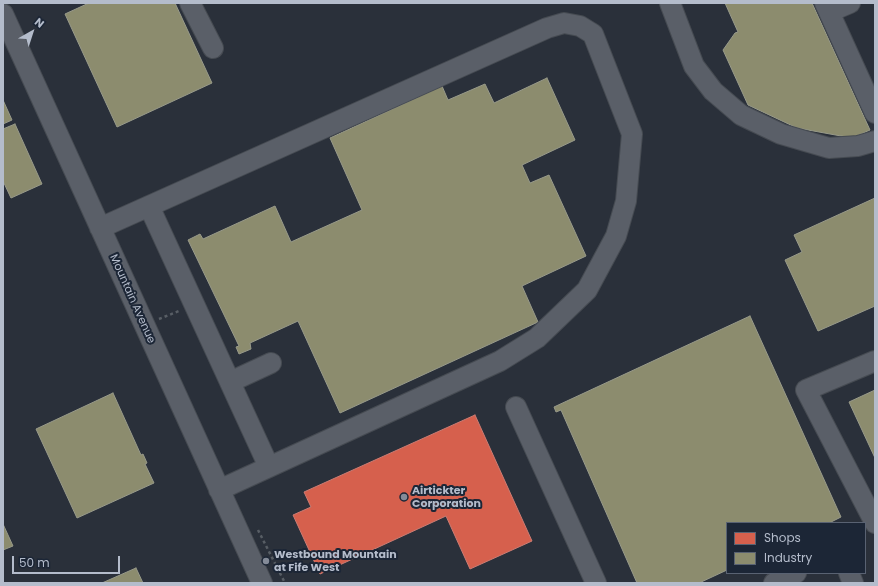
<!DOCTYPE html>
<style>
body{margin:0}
#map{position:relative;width:878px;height:586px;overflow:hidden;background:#2a303a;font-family:Poppins,sans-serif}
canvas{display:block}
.frame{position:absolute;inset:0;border:4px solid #b4bccb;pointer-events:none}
.legend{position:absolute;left:726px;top:522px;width:140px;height:52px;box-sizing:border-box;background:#1c2636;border:1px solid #596272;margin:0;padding:5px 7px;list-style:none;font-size:12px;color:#b4bccb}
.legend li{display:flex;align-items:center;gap:8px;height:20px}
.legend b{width:20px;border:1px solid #596272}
.north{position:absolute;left:12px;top:12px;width:40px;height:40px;-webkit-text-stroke:3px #1c2636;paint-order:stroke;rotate:39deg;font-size:11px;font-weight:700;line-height:16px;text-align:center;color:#b4bccb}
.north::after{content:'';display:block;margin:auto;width:14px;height:18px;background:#b4bccb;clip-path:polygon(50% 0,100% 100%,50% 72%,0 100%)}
.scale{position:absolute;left:12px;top:556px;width:108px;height:18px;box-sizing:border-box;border:2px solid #b4bccb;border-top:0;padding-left:5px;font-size:12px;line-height:14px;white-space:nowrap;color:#b4bccb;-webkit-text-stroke:3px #1c2636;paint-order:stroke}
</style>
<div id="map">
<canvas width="878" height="586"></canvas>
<div class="frame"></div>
<ul class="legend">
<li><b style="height:11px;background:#d6604d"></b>Shops</li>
<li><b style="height:11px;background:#8c8c6e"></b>Industry</li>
</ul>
<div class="north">N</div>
<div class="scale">50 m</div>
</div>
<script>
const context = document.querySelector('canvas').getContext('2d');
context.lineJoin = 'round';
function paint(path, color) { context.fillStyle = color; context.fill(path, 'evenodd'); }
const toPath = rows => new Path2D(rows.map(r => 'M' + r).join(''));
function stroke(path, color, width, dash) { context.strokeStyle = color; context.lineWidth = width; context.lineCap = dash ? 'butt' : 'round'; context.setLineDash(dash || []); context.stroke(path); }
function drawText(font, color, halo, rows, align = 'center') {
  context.font = font + ' Poppins,sans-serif'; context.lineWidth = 4; context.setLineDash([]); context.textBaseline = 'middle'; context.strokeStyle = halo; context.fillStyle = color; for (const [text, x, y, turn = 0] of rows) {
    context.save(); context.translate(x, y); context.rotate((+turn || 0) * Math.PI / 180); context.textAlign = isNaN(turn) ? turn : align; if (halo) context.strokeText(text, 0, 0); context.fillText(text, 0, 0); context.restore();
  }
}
const shops = toPath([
 [475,415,532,541,470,569,446,516,320,574,293,515,311,507,304,492,475,415]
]);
paint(shops, '#d6604d');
stroke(shops, '#cc7c73', 1);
const industry = toPath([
 [89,3,175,3,212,83,117,127,65,14,89,3],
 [725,3,812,3,870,130,852,138,797,128,748,105,723,50,735,33,738,32,725,3],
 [547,78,575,140,522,165,530,183,549,175,586,256,522,286,538,322,340,413,298,321,250,343,251,349,239,354,236,347,239,346,188,240,200,234,203,239,275,206,291,242,362,210,330,138,442,86,448,100,485,84,494,103,547,78],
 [3,100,12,120,3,124,3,100],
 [15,124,42,184,11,198,3,181,3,129,15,124],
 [875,198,875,306,818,331,785,260,802,252,794,235,875,198],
 [750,316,841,517,829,523,727,523,727,570,699,583,637,583,561,410,556,412,554,407,750,316],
 [875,390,875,458,849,402,875,390],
 [113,393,141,455,143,454,147,463,145,464,154,483,77,518,36,429,113,393],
 [3,524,13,546,3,550,3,524],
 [136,568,143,583,102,583,136,568]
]);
paint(industry, '#8c8c6e');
stroke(industry, '#989a8a', 1);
const minor = toPath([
 [190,3,213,48],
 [670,3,694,66,713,91,741,115,781,134,829,148,858,146,875,141],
 [825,3,875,113],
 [829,12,850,3],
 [3,14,262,583],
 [149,206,269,467],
 [100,228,547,28,564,23,580,26,593,34,632,134,626,201,616,236,587,290,537,338,500,361,219,490],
 [875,361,806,390,875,523],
 [230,382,271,363],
 [516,407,596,583],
 [849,573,853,583],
 [774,583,796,573]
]);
stroke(minor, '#464b52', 22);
stroke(toPath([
 [159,319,179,311],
 [258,530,285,583]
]), '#585e65', 2.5, [3, 3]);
stroke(minor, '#5a5f68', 20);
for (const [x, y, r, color] of [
 [404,497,4,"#848b98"],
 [266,561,4,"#848b98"]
]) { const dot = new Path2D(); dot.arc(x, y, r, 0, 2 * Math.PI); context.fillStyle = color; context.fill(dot); stroke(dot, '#1c2636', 1.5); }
drawText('11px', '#b4bccb', '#1c2636', [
 ["Mountain Avenue",132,299,66]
]);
drawText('bold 11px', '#b4bccb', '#1c2636', [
 ["Airtickter",412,491],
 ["Corporation",412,504],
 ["Westbound Mountain",274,555],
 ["at Fife West",274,568]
], 'left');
</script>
